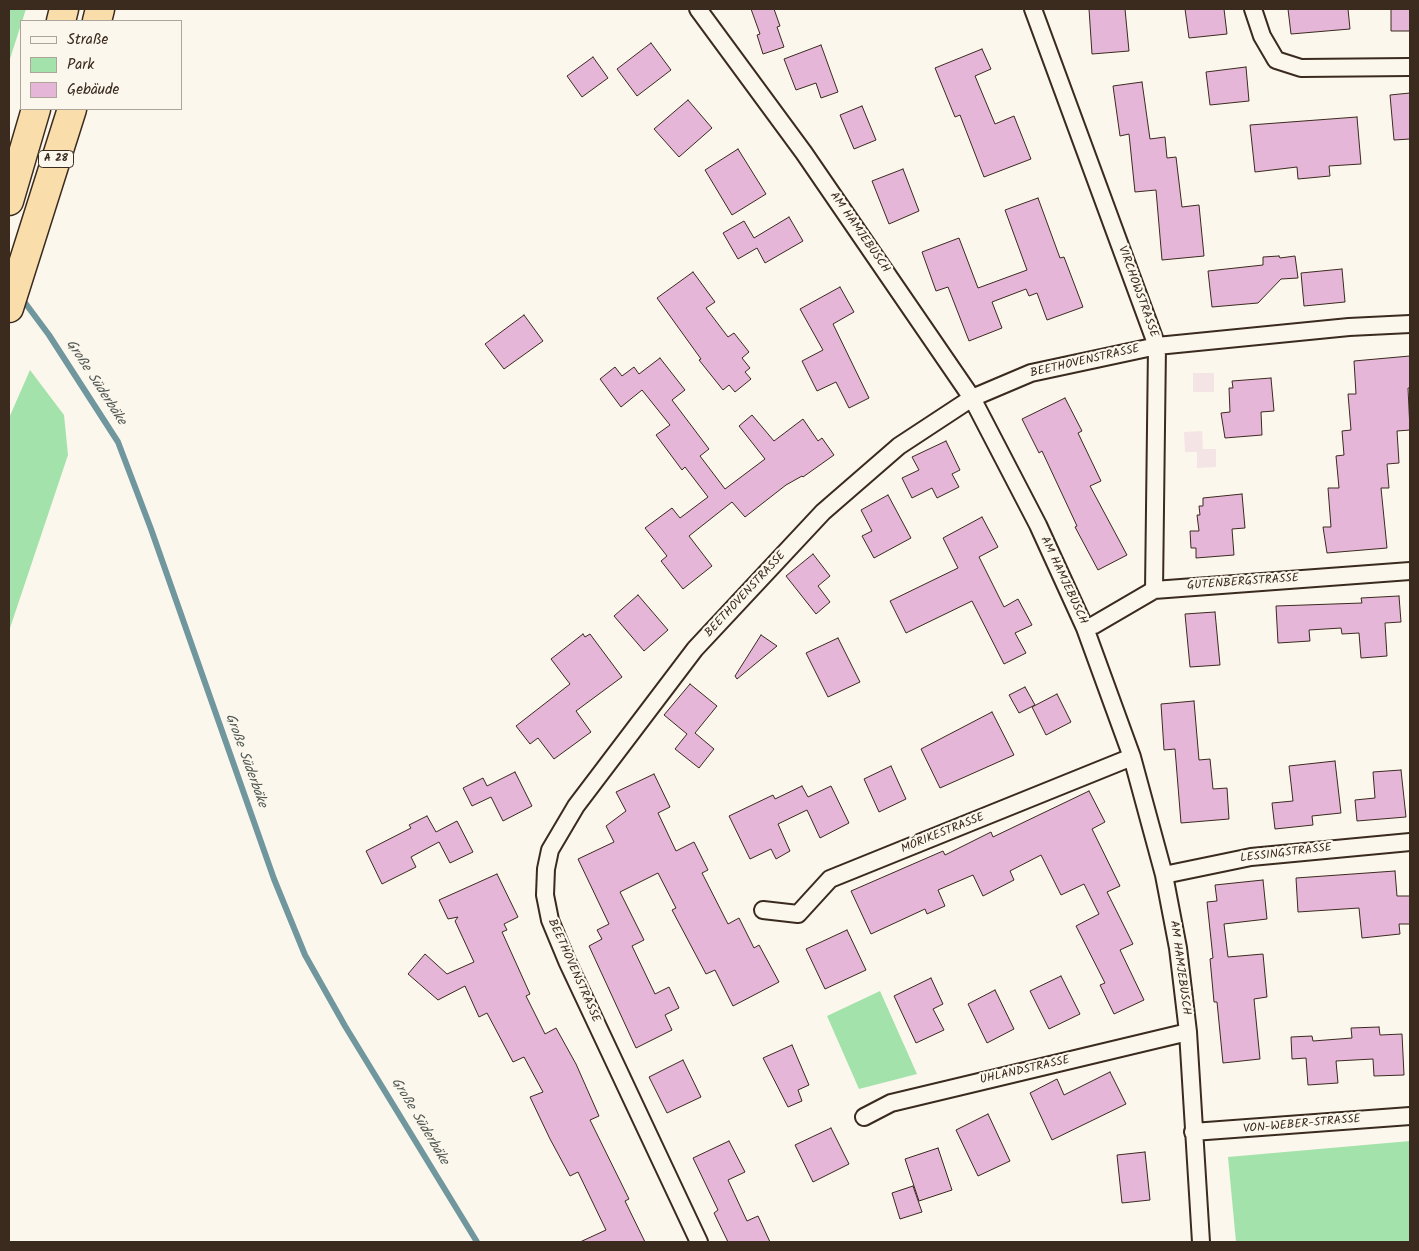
<!DOCTYPE html>
<meta charset="utf-8">
<style>
body{margin:0}
#map{position:relative;width:1419px;height:1251px;overflow:hidden;background:#fbf7ec;font-family:Kalam,sans-serif}
canvas{display:block}
.frame{position:absolute;inset:0;border:10px solid #3b2a1e;pointer-events:none}
.legend{position:absolute;left:20px;top:20px;width:162px;height:90px;box-sizing:border-box;background:#fbf7ec;border:1px solid #aea59a;margin:0;padding:6px 9px;list-style:none;font-size:15px;color:#3b2a1e}
.legend li{display:flex;align-items:center;gap:10px;height:25px}
.legend b{width:25px;border:1px solid #aea59a}
</style>
<div id="map">
<canvas width="1419" height="1251"></canvas>
<div class="frame"></div>
<ul class="legend">
<li><b style="height:6px;background:#fbf7ec"></b>Straße</li>
<li><b style="height:14px;background:#a3e2aa"></b>Park</li>
<li><b style="height:14px;background:#e6b6d8"></b>Gebäude</li>
</ul>
</div>
<script>
const context = document.querySelector('canvas').getContext('2d');
context.lineJoin = 'round';
function paint(path, color) { context.fillStyle = color; context.fill(path, 'evenodd'); }
const toPath = rows => new Path2D(rows.map(r => 'M' + r).join(''));
function stroke(path, color, width, dash) { context.strokeStyle = color; context.lineWidth = width; context.lineCap = dash ? 'butt' : 'round'; context.setLineDash(dash || []); context.stroke(path); }
function drawText(font, color, halo, rows, align = 'center') {
  context.font = font + ' Kalam,sans-serif'; context.lineWidth = 4.5; context.setLineDash([]); context.textBaseline = 'middle'; context.strokeStyle = halo; context.fillStyle = color; for (const [text, x, y, turn = 0] of rows) {
    context.save(); context.translate(x, y); context.rotate((+turn || 0) * Math.PI / 180); context.textAlign = isNaN(turn) ? turn : align; if (halo) context.strokeText(text, 0, 0); context.fillText(text, 0, 0); context.restore();
  }
}
paint(toPath([
 [1193,373,1214,373,1214,392,1193,392],
 [1202,431,1203,449,1216,449,1216,467,1197,468,1197,452,1185,452,1184,432]
]), '#f5e4e6');
paint(toPath([
 [9,9,26,9,9,62],
 [30,370,64,415,68,455,9,631,9,418],
 [880,991,917,1074,859,1089,827,1016],
 [1410,1141,1410,1242,1236,1242,1228,1157]
]), '#a3e2aa');
stroke(toPath([
 [20,296,49,335,118,442,151,529,274,879,305,955,345,1026,477,1242]
]), '#6f979d', 6);
const building = toPath([
 [751,9,774,9,780,26,777,27,784,47,763,54,757,35,760,34,751,9],
 [1089,9,1125,9,1129,51,1092,54,1089,9],
 [1185,9,1224,9,1227,34,1189,38,1185,9],
 [1288,9,1348,9,1350,29,1291,34,1288,9],
 [1391,9,1410,9,1410,31,1391,31,1391,9],
 [651,43,671,70,637,96,617,69,651,43],
 [821,45,838,92,821,98,816,83,796,90,784,59,821,45],
 [982,49,991,69,975,76,995,124,1014,116,1031,159,984,177,960,115,955,117,935,68,982,49],
 [593,57,608,78,582,97,567,76,593,57],
 [1246,67,1249,101,1210,105,1206,72,1246,67],
 [1142,82,1150,139,1165,137,1167,158,1176,157,1182,207,1199,205,1204,256,1162,260,1156,190,1135,192,1129,134,1120,136,1113,86,1142,82],
 [1410,93,1410,139,1394,140,1390,95,1410,93],
 [688,100,712,128,679,157,654,129,688,100],
 [862,106,876,140,854,149,840,115,862,106],
 [1357,117,1361,164,1329,166,1330,176,1298,179,1297,167,1255,172,1250,125,1357,117],
 [738,149,766,194,732,215,705,170,738,149],
 [903,169,919,211,889,224,872,181,903,169],
 [1038,198,1060,258,1064,257,1083,307,1047,320,1037,293,1029,296,1026,289,992,302,1002,328,969,341,948,287,936,291,922,252,959,238,978,288,1027,270,1005,210,1038,198],
 [789,217,803,241,765,263,757,248,738,259,723,233,744,221,754,238,789,217],
 [1279,256,1280,258,1295,256,1298,278,1281,279,1258,303,1212,307,1208,271,1263,265,1263,257,1279,256],
 [1342,269,1345,302,1304,306,1301,273,1342,269],
 [693,272,715,302,706,308,728,337,734,333,749,352,742,358,750,368,745,372,751,379,735,392,729,385,723,390,699,360,701,359,657,298,693,272],
 [840,287,854,312,833,324,869,398,849,408,836,382,817,391,802,361,823,350,800,309,840,287],
 [524,315,543,341,504,369,485,344,524,315],
 [1410,356,1410,388,1408,388,1410,430,1397,431,1399,463,1387,464,1389,488,1381,488,1387,548,1327,553,1323,527,1331,527,1328,488,1339,488,1336,456,1344,455,1342,431,1351,430,1348,394,1356,394,1354,361,1410,356],
 [660,358,685,390,672,400,709,449,700,456,725,489,765,459,739,426,752,415,774,441,803,419,818,441,822,438,834,455,803,477,802,476,786,485,745,517,732,502,689,536,712,566,683,589,661,561,667,556,645,528,672,508,680,518,708,497,685,467,682,470,656,435,670,425,642,390,621,407,600,379,615,367,622,376,634,367,639,374,660,358],
 [1271,378,1274,411,1261,412,1262,435,1225,438,1221,413,1230,412,1229,388,1233,388,1232,381,1271,378],
 [1065,398,1082,431,1078,433,1101,481,1090,486,1127,555,1098,570,1075,527,1077,526,1042,451,1039,453,1022,419,1065,398],
 [946,441,960,470,952,474,959,487,937,498,932,488,912,498,902,478,919,470,912,457,946,441],
 [1242,494,1245,528,1232,529,1234,555,1196,558,1196,548,1191,548,1190,531,1199,531,1197,515,1200,515,1199,506,1203,506,1203,498,1242,494],
 [888,495,911,538,874,558,862,536,872,531,861,510,888,495],
 [982,517,998,547,979,557,1004,607,1018,599,1032,625,1015,633,1026,653,1004,664,972,601,906,633,890,601,958,568,943,538,982,517],
 [813,554,830,576,818,586,830,602,816,614,786,576,813,554],
 [638,595,668,630,644,651,614,616,638,595],
 [1399,596,1401,622,1385,623,1387,656,1361,658,1359,633,1342,634,1341,628,1309,630,1310,641,1278,643,1276,606,1362,603,1361,598,1399,596],
 [1215,612,1220,665,1190,667,1185,614,1215,612],
 [583,634,585,637,590,634,622,677,576,711,591,732,554,759,538,738,530,744,516,726,570,684,551,659,583,634],
 [761,635,777,646,737,679,735,676,761,635],
 [838,638,860,682,828,697,806,653,838,638],
 [690,684,717,706,695,733,714,749,699,768,675,749,687,734,664,715,690,684],
 [1025,687,1035,705,1019,713,1009,695,1025,687],
 [1057,694,1071,722,1046,735,1032,707,1057,694],
 [1194,701,1199,760,1210,759,1213,789,1227,788,1229,819,1181,823,1175,749,1164,750,1161,704,1194,701],
 [992,712,1014,755,940,788,921,749,992,712],
 [1335,761,1341,813,1312,816,1313,825,1275,829,1272,803,1293,801,1289,766,1335,761],
 [891,766,906,799,879,812,864,779,891,766],
 [1401,770,1406,817,1357,821,1355,800,1375,798,1373,772,1401,770],
 [515,772,532,806,503,821,491,797,472,806,463,788,483,778,487,786,515,772],
 [654,774,670,807,658,813,676,851,694,842,708,870,702,873,728,924,739,918,754,948,759,945,779,982,733,1006,715,970,706,974,672,910,676,908,658,873,620,892,644,940,632,946,655,994,669,987,679,1008,665,1015,672,1030,636,1048,589,946,602,939,597,930,609,924,578,859,614,842,606,826,626,811,616,792,654,774],
 [802,786,808,797,831,786,849,823,820,838,807,810,778,824,790,851,776,859,771,849,750,859,729,816,773,795,775,799,802,786],
 [1089,791,1105,822,1092,829,1120,886,1107,892,1133,944,1120,950,1144,1000,1114,1014,1100,985,1105,983,1076,926,1099,914,1084,884,1061,895,1041,855,1010,871,1014,880,983,896,973,875,938,890,945,906,927,914,925,909,871,934,851,891,943,851,945,855,991,832,993,837,1089,791],
 [427,816,436,832,457,821,473,852,450,863,439,842,411,857,416,867,382,884,366,851,411,828,409,825,427,816],
 [1395,871,1397,896,1410,896,1410,924,1399,924,1400,934,1362,938,1359,908,1298,912,1296,878,1395,871],
 [497,874,518,917,504,924,507,930,502,932,530,994,526,996,545,1034,556,1028,576,1064,599,1116,590,1120,629,1199,625,1201,645,1242,580,1242,606,1230,578,1172,570,1176,550,1139,530,1097,543,1092,524,1057,513,1062,487,1013,479,1017,465,986,438,1000,408,974,425,954,447,974,474,962,455,921,458,917,448,919,439,900,497,874],
 [1263,880,1267,919,1224,924,1228,957,1263,954,1267,997,1254,999,1260,1059,1223,1063,1217,1002,1214,1002,1210,959,1213,958,1207,902,1217,901,1215,885,1263,880],
 [847,930,866,970,825,989,806,949,847,930],
 [1061,976,1080,1014,1049,1029,1030,991,1061,976],
 [931,978,943,1004,933,1009,944,1030,916,1043,894,996,931,978],
 [995,990,1014,1029,987,1043,968,1004,995,990],
 [1379,1027,1380,1035,1402,1034,1404,1075,1374,1076,1373,1059,1336,1061,1338,1083,1308,1085,1306,1058,1292,1059,1291,1037,1312,1036,1313,1041,1352,1038,1351,1028,1379,1027],
 [792,1045,809,1085,798,1090,802,1101,788,1107,763,1058,792,1045],
 [683,1060,701,1097,667,1113,649,1077,683,1060],
 [1110,1072,1126,1104,1052,1140,1030,1093,1057,1079,1064,1095,1110,1072],
 [988,1114,1010,1161,978,1176,956,1130,988,1114],
 [831,1128,849,1164,813,1182,795,1145,831,1128],
 [729,1141,745,1172,728,1180,747,1221,758,1216,770,1242,728,1242,714,1213,718,1210,693,1158,729,1141],
 [938,1148,952,1190,919,1201,905,1159,938,1148],
 [1145,1152,1150,1200,1122,1203,1117,1155,1145,1152],
 [913,1186,922,1212,900,1219,892,1193,913,1186]
]);
paint(building, '#e6b6d8');
stroke(building, '#3b2a1e', 1);
const street = toPath([
 [698,9,804,153,972,398,1038,525,1085,628,1132,757,1164,875,1178,948,1188,1032,1201,1242],
 [1033,9,1157,346,1154,590],
 [1253,9,1262,36,1276,60,1301,68,1410,67],
 [1085,628,1094,625,1154,590,1410,571],
 [1164,875,1251,857,1410,842],
 [763,910,798,914,830,879,1132,757],
 [864,1117,891,1103,1188,1032],
 [1193,1132,1410,1116],
 [699,1242,567,961,550,920,545,895,546,869,550,850,576,806,695,649,823,512,899,446,972,398,1031,373,1157,346,1349,327,1410,324]
]);
const highway = toPath([
 [61,21,64,9],
 [97,21,100,9],
 [9,201,36,109],
 [9,308,72,109]
]);
stroke(street, '#3b2a1e', 20);
stroke(highway, '#3b2a1e', 31);
stroke(street, '#fbf7ec', 16);
stroke(highway, '#f9deab', 28);
for (const [x, y, w] of [
 [56,159,35]
]) { const box = new Path2D(); box.roundRect(x - w / 2, y - 8.5, w, 17, 4); context.fillStyle = '#fbf7ec'; context.fill(box); stroke(box, '#3b2a1e', 1); }
drawText('bold 11px', '#3b2a1e', null, [
 ["A 28",56,159]
]);
drawText('12px', '#3b2a1e', '#fbf7ec', [
 ["AM HAMJEBUSCH",859,233,55],
 ["VIRCHOWSTRASSE",1137,292,70],
 ["BEETHOVENSTRASSE",1085,362,-13],
 ["AM HAMJEBUSCH",1063,581,65],
 ["GUTENBERGSTRASSE",1243,583,-4],
 ["BEETHOVENSTRASSE",746,595,-47],
 ["MÖRIKESTRASSE",943,834,-22],
 ["LESSINGSTRASSE",1286,854,-7],
 ["AM HAMJEBUSCH",1179,968,82],
 ["BEETHOVENSTRASSE",573,971,66],
 ["UHLANDSTRASSE",1025,1071,-13],
 ["VON-WEBER-STRASSE",1302,1125,-5]
]);
drawText('italic 14px', '#515753', '#fbf7ec', [
 ["Große Süderbäke",95,383,57],
 ["Große Süderbäke",245,761,70],
 ["Große Süderbäke",419,1122,59]
]);
</script>
